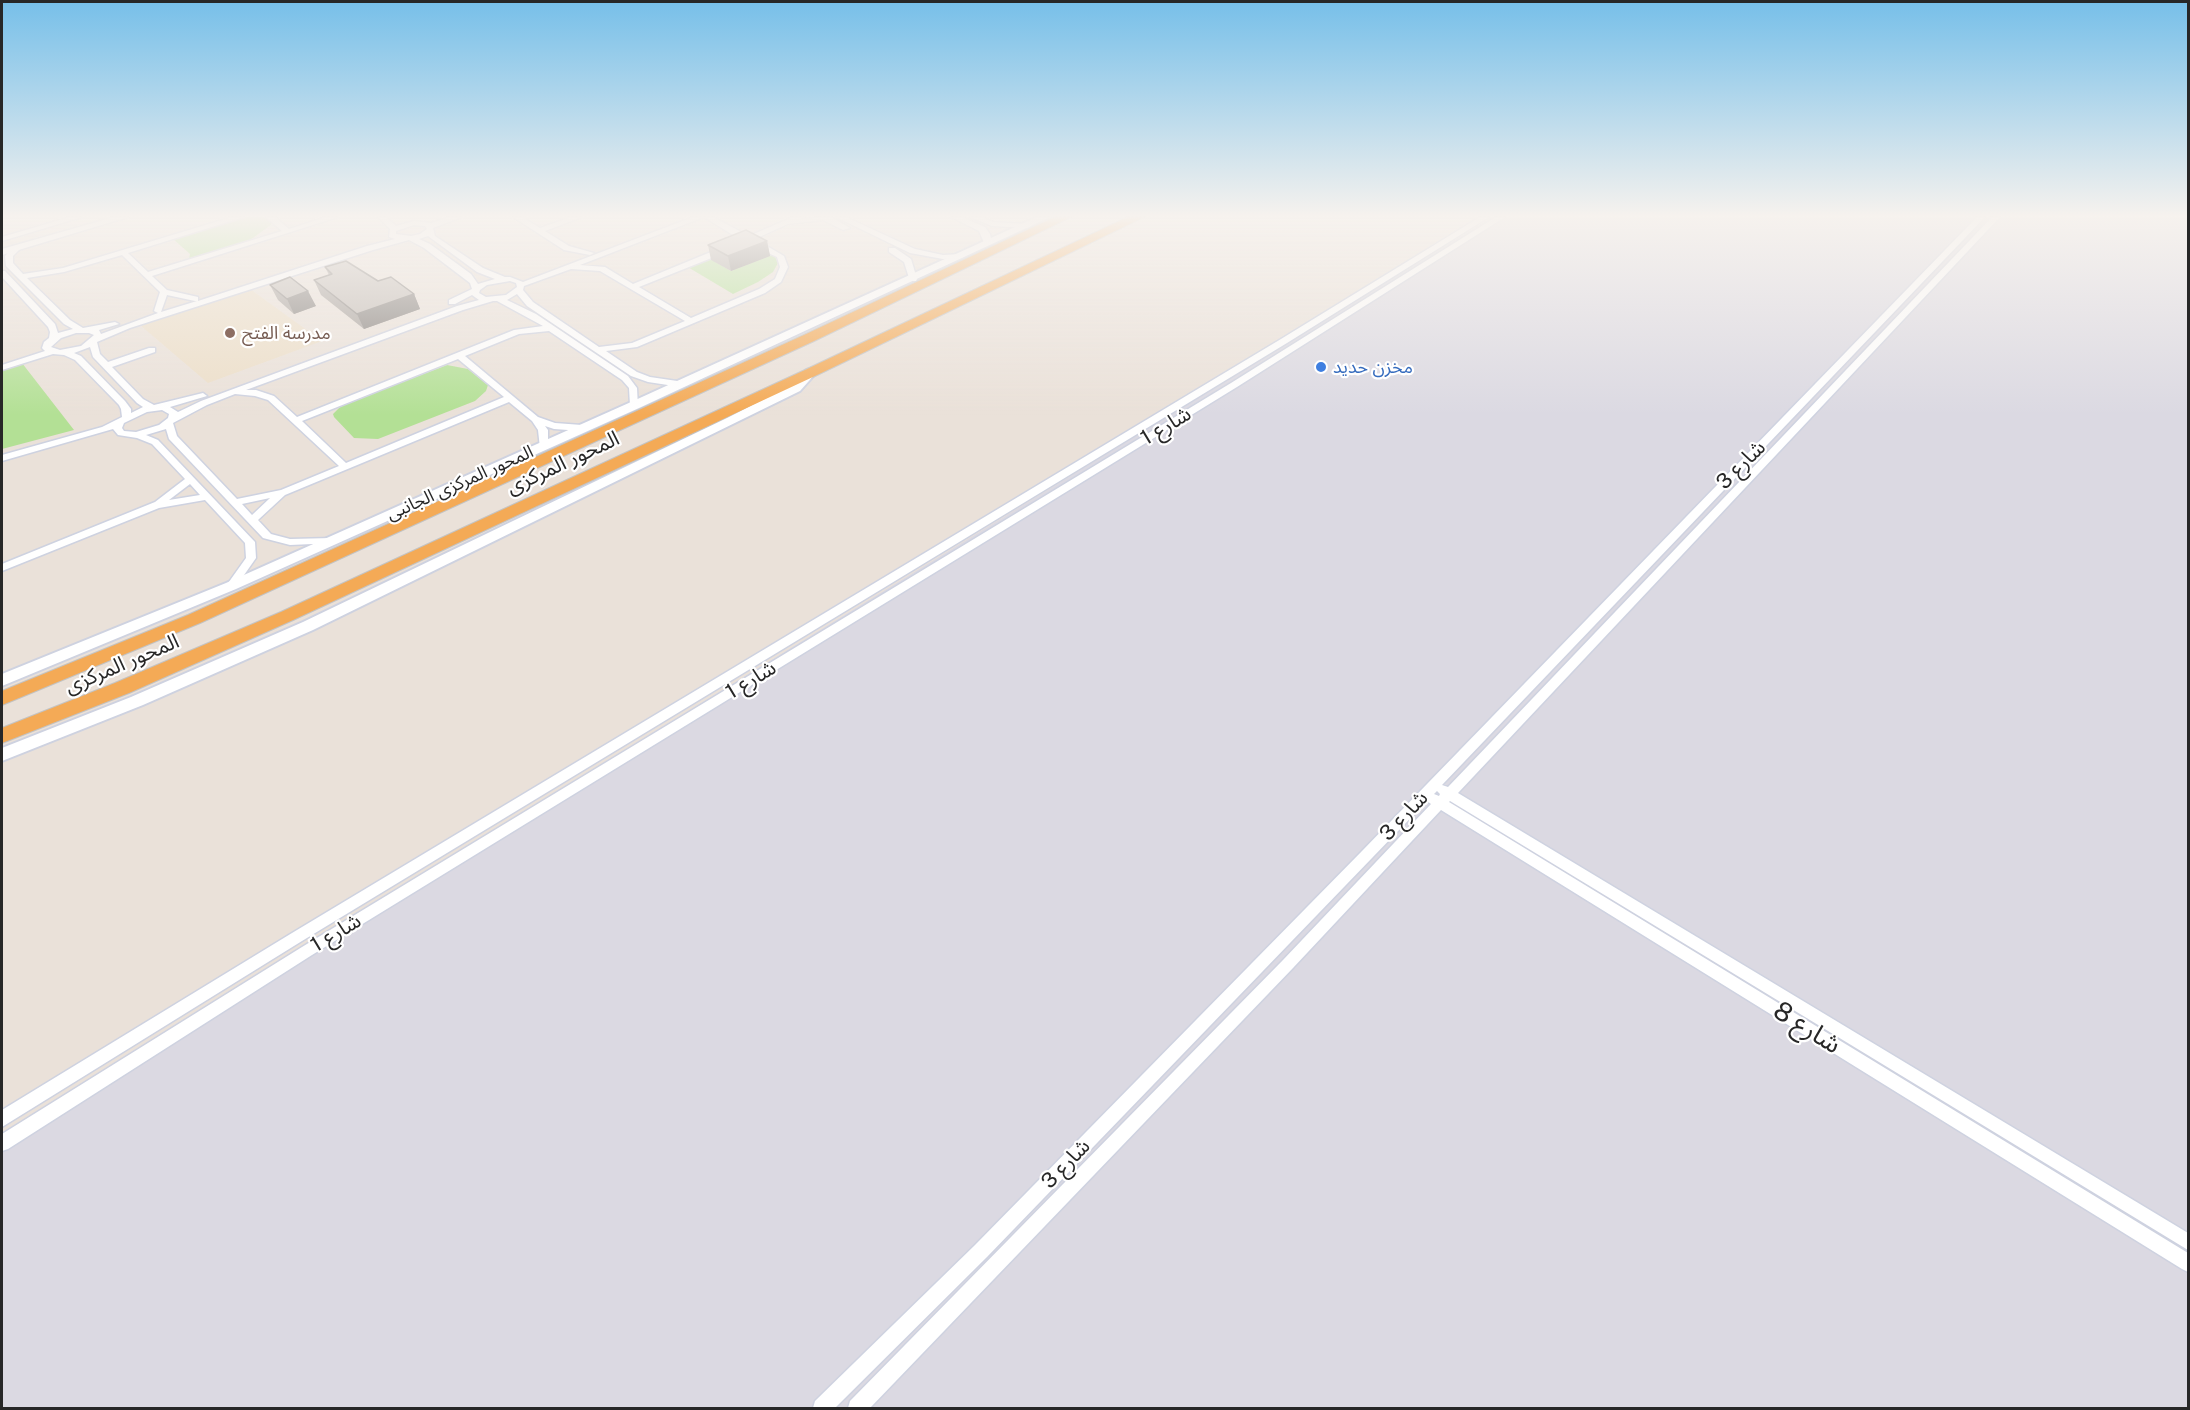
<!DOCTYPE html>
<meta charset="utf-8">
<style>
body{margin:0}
#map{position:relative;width:2190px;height:1410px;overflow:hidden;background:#eae1d9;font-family:"Public Sans",sans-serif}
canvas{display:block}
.frame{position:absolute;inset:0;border:3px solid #272727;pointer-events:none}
</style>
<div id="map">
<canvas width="2190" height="1410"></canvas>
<div class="frame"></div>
</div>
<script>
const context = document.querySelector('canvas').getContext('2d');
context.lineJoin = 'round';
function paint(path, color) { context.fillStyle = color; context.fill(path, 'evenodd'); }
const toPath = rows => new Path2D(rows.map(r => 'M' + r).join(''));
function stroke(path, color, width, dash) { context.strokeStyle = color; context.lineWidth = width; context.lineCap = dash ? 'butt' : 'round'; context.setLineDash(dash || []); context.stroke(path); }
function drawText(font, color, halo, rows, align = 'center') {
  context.font = font + ' "Public Sans","Noto Sans Arabic",sans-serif'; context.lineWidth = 4.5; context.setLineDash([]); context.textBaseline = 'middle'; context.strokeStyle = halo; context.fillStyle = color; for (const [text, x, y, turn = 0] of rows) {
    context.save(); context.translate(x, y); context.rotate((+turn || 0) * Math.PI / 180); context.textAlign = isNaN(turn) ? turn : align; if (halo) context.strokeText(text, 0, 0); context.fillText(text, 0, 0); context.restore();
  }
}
paint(toPath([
 [1492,217,2188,217,2188,1408,2,1408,2,1133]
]), '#dbd9e2');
paint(toPath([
 [250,289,322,341,208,383,140,325]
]), '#ecdec8');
paint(toPath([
 [244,217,264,217,272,224,249,241,189,259,190,254,173,239],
 [774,254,778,263,773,272,758,282,733,294,686,266,707,257,731,271],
 [22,363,74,430,2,449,2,369],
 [447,365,468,369,488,385,486,391,475,401,378,439,354,438,334,417,333,414,342,405]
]), '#b3e095');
const minor = toPath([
 [70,217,82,217,2,241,2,237,70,217],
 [232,217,244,217,128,253,148,272,282,231,266,217,275,217,289,229,326,217,338,217,152,276,167,290,198,297,198,301,367,246,395,239,389,237,390,229,378,217,386,217,396,226,414,221,431,223,450,217,462,217,433,228,435,236,483,268,505,277,510,277,523,282,693,217,713,217,749,236,793,217,803,217,800,219,831,217,850,228,843,230,823,220,788,224,755,239,784,256,788,267,781,282,765,293,637,347,606,351,637,372,650,377,684,382,684,386,681,387,648,382,631,376,527,306,517,294,507,300,536,314,628,376,637,388,638,407,632,407,630,405,629,388,622,380,549,331,519,334,465,356,538,417,555,423,582,425,587,428,582,431,554,429,545,426,548,430,548,446,543,449,540,448,538,430,532,421,509,402,285,495,258,520,271,534,290,539,332,538,337,541,336,543,290,545,263,538,169,439,166,429,146,435,158,440,255,542,256,558,235,588,231,590,226,586,246,558,245,543,205,500,159,508,2,571,2,564,155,502,185,479,152,444,137,438,118,435,113,429,2,461,2,455,102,427,122,417,121,409,119,405,75,360,64,355,53,354,2,370,2,365,45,351,42,348,44,342,49,338,50,332,48,327,2,277,2,271,5,271,55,324,58,333,73,329,64,324,6,266,5,256,14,246,20,246,21,248,13,256,13,263,23,274,63,268,232,217],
 [704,217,744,242,777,257,780,267,775,279,759,289,691,318,639,287,729,251,729,247,723,247,633,284,605,267,580,265,704,217],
 [414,225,425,226,427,229,420,234,411,236,396,234,396,231,414,225],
 [428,236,477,272,495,279,478,284,471,274,430,244,419,239,428,236],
 [409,240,424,248,470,283,472,289,449,300,449,304,455,304,472,295,479,300,457,306,201,401,178,412,170,407,207,396,203,393,154,405,143,399,112,367,155,352,155,348,149,348,108,362,100,354,97,342,130,328,373,250,409,240],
 [122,255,160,292,154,311,158,313,101,334,99,330,119,324,115,322,83,328,70,320,27,278,64,272,122,255],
 [571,269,600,271,685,321,632,343,599,347,533,302,523,290,524,286,571,269],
 [510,281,516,283,517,287,506,295,486,297,479,293,480,290,487,285,510,281],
 [167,295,195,301,197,301,161,312,167,295],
 [493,301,497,301,543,326,514,330,297,417,274,396,256,390,246,390,463,310,493,301],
 [76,333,89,333,94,335,81,346,60,350,51,347,61,338,76,333],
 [90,347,93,357,137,403,143,407,131,413,131,409,125,401,81,356,74,353,90,347],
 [458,359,504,397,346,463,302,421,458,359],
 [235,394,255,396,268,400,339,466,281,490,237,499,177,436,173,423,207,405,235,394],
 [162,410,169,414,168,418,159,425,136,432,124,431,122,428,124,423,147,412,162,410],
 [190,484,200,495,169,500,190,484],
 [270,498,252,515,242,504,270,498],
 [513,217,522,217,540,228,571,217,582,217,545,231,569,246,594,253,590,255,564,250,513,217],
 [836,217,846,217,915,249,943,255,961,254,965,256,961,258,943,259,910,253,836,217],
 [951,217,961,217,985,227,990,234,992,243,985,245,979,231,951,217],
 [970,217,981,217,993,222,1027,224,1031,226,1027,228,992,226,970,217],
 [1480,217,1489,217,1287,343,302,941,2,1127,2,1110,292,933,1281,339,1480,217],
 [1496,217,1505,217,1237,387,312,955,8,1149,2,1151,2,1134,302,947,1231,383,1496,217],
 [1977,217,1985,217,1442,785,1448,787,1992,217,2000,217,1458,793,2188,1233,2188,1250,1450,801,1449,802,2188,1253,2188,1272,2182,1269,1441,810,1293,968,870,1408,848,1408,850,1401,1283,960,1431,804,1427,801,987,1257,835,1408,813,1408,815,1401,975,1245,1362,851,1977,217],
 [1437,791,1440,794,1439,796,1434,794,1437,791],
 [889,248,895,248,911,259,917,279,916,281,910,281,904,262,889,252,889,248]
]);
const tertiary = toPath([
 [114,217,128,217,2,255,2,249,114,217]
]);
const secondary = toPath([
 [1037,217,1050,217,639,408,236,589,2,686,2,674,226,583,631,402,1037,217],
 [810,369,816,373,800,391,313,630,143,705,2,761,2,748,131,697,303,622,727,418,792,385,806,370,810,369]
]);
const trunk = toPath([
 [1055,217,1071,217,814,341,200,623,2,705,2,691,188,615,804,335,1055,217],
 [1128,217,1144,217,815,376,293,620,129,693,2,743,2,728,115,683,281,612,805,370,1128,217]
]);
stroke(minor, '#ced2e0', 3);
stroke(tertiary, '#ced2e0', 3);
stroke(secondary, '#ced2e0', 4);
stroke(trunk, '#c3c3c3', 2);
paint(minor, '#fff');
paint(tertiary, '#fff');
paint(secondary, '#fff');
paint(trunk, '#f4aa56');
paint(toPath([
 [767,241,770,256,731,271,711,260,708,245],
 [325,267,378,281,414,294,420,309,364,329,321,295,314,280,329,275],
 [270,285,316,306,294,314,278,300]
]), '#a7a19c');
paint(toPath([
 [767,241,770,256,731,271,728,256],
 [308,291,316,306,294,314,287,299],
 [414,294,420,309,364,329,357,314]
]), '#88837f');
const building = toPath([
 [746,230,767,241,728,256,708,245,746,230],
 [346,261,378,281,391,277,414,294,357,314,314,280,332,274,325,267,346,261],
 [290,277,308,291,287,299,270,285,290,277]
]);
paint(building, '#c2bbb5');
stroke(building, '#88837f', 1.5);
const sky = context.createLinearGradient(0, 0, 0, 415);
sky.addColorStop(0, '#76bfe9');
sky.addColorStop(0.52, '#f6f2ee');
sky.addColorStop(1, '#f6f2ee00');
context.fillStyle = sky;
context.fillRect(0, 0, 2190, 415);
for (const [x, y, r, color] of [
 [230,333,6,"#8d6e63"],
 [1321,367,6,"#3f7fe0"]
]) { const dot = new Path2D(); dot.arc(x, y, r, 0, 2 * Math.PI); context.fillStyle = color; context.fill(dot); stroke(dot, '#fff', 2); }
drawText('18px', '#785e54', '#fff', [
 ["مدرسة الفتح",242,333]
], 'left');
drawText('18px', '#366cbe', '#fff', [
 ["مخزن حديد",1333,367]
], 'left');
drawText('18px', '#272727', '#fff', [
 ["المحور المركزى الجانبى",460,483,-24]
]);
drawText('21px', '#272727', '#fff', [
 ["شارع 1",1166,426,-31],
 ["المحور المركزى",563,463,-25],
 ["شارع 3",1741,465,-45],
 ["المحور المركزى",122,664,-23],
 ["شارع 1",751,680,-31],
 ["شارع 3",1404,816,-47],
 ["شارع 1",336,933,-31],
 ["شارع 3",1066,1164,-46]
]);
drawText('26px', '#272727', '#fff', [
 ["شارع 8",1807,1028,32]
]);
</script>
